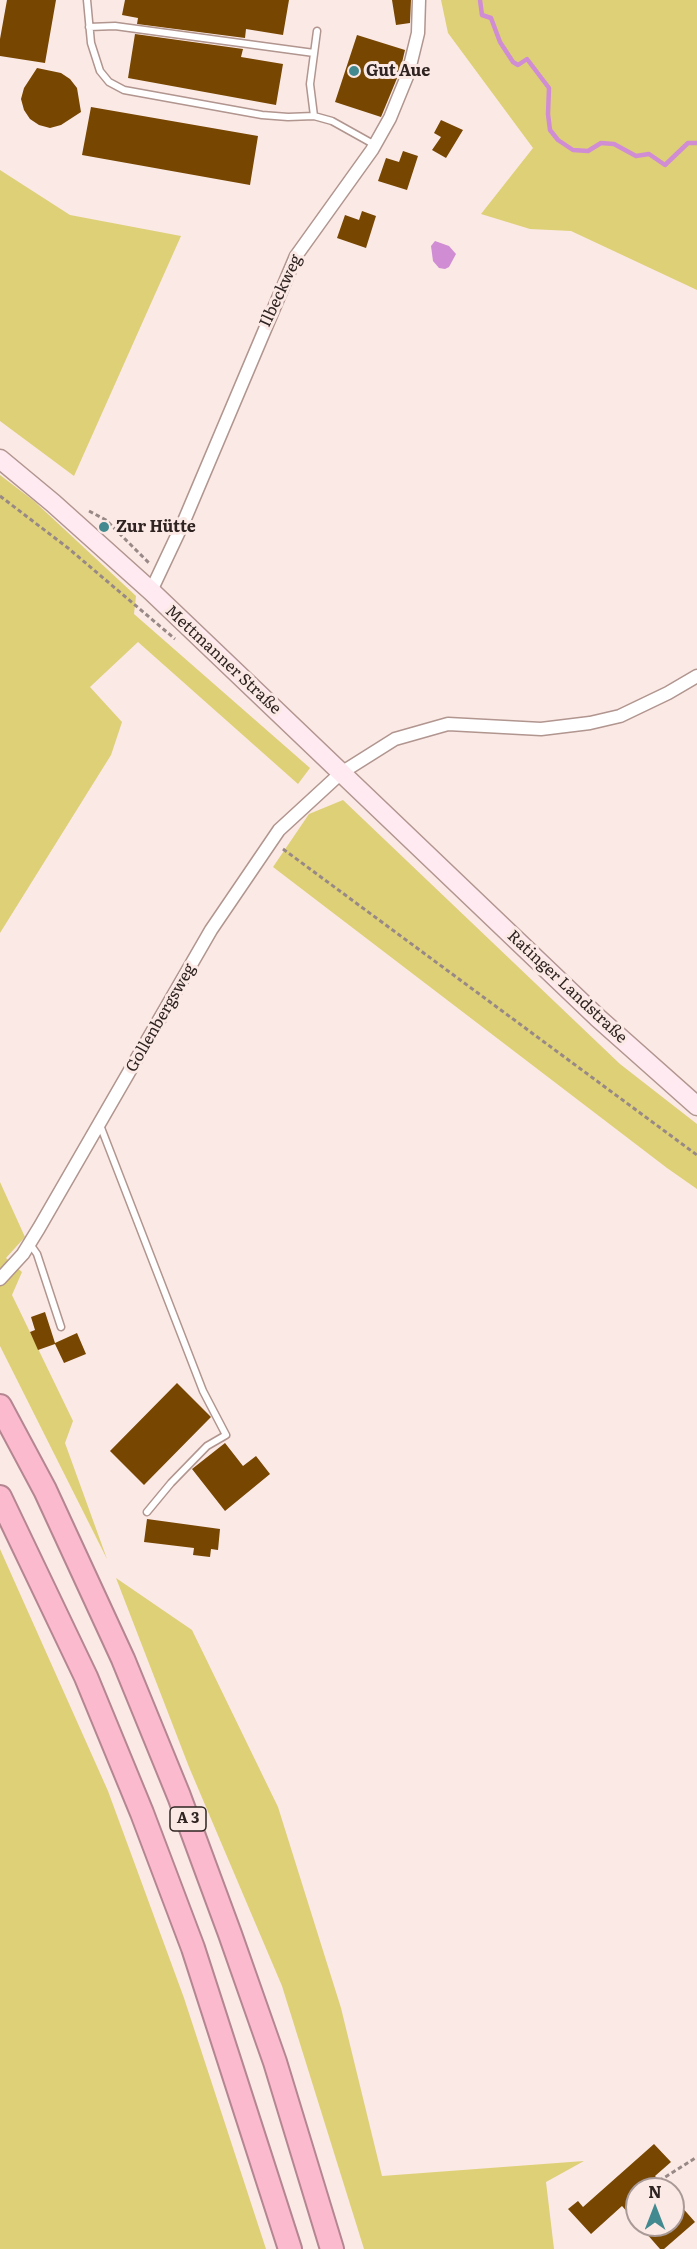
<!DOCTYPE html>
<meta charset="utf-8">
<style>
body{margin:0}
#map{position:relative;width:697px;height:2249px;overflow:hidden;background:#fbe9e5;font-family:Literata,serif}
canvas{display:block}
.north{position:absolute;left:625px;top:2177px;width:60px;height:60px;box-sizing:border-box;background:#fbe9e5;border:2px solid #a99a97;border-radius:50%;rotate:0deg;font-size:16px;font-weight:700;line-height:24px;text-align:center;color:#2f2421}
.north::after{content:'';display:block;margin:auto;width:21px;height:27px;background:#428a8f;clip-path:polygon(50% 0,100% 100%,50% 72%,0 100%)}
</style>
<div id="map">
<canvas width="697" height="2249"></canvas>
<div class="north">N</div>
</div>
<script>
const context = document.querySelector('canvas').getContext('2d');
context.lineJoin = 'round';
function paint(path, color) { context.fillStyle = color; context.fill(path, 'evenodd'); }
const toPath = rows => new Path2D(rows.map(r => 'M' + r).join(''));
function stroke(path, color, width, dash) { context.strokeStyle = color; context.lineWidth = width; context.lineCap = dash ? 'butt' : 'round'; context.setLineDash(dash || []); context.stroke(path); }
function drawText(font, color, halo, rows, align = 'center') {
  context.font = font + ' Literata,serif'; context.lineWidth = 6; context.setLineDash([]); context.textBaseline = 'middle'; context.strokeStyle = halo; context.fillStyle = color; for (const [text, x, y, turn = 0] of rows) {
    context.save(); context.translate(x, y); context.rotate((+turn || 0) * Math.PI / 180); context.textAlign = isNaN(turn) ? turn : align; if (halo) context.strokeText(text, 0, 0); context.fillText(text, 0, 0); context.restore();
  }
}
paint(toPath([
 [441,0,697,0,697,290,571,231,530,229,481,214,533,148,448,33],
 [0,170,70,215,181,236,74,476,0,421],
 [0,475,34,501,136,596,134,614,310,768,298,784,138,642,90,687,122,722,111,755,0,933],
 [343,800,620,1064,697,1124,697,1189,667,1168,273,867,309,814],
 [0,1182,25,1237,6,1258,22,1272,12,1295,73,1421,65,1443,107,1559,0,1346],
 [0,1549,108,1791,184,1998,266,2249,0,2249],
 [116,1578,192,1630,278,1807,341,2008,382,2176,584,2161,546,2182,554,2249,364,2249,282,1986,189,1767]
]), '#ded077');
paint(toPath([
 [435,241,449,246,456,254,449,267,445,269,439,268,433,261,431,246]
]), '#d08dd4');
stroke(toPath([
 [480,0,482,15,491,18,500,42,513,62,518,65,527,59,549,88,548,114,550,130,558,140,573,150,588,151,601,143,614,144,636,156,649,154,665,165,688,143,697,143]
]), '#d08dd4', 4.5);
paint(toPath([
 [7,0,56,0,45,63,0,56,0,39],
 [125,0,289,0,283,35,246,29,245,38,137,24,138,18,122,15],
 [392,0,411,0,410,23,396,25],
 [135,34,243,49,241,57,283,64,276,105,128,78],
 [357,35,405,50,400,71,381,117,335,102],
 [37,68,61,73,70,79,77,88,81,112,61,125,50,128,39,125,30,119,24,110,21,99,24,88],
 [91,107,258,136,250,185,82,155],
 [441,120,463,130,446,158,432,150,441,137,434,133],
 [403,151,418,156,407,190,378,181,386,158,399,162],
 [362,211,376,216,366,248,337,238,345,215,359,220],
 [45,1312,55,1343,77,1333,86,1354,64,1363,55,1344,38,1350,30,1332,35,1330,31,1317],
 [177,1383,211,1417,144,1485,110,1451],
 [225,1443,243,1466,256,1456,270,1474,225,1511,192,1469],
 [147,1519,220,1529,218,1550,211,1549,210,1557,193,1555,194,1548,144,1542],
 [654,2144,671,2162,655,2176,666,2189,637,2189,637,2223,622,2206,591,2234,568,2209,578,2201,583,2207],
 [673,2197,695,2222,664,2249,660,2249,639,2225,673,2225]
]), '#774600');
const service = toPath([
 [87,0,91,43,100,71,109,82,124,90,262,115,288,117,314,116,332,121,375,145],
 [89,27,115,26,314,53],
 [314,116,310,84,317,31],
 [100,1125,203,1391,226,1435,207,1446,171,1483,147,1512],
 [30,1244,37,1254,61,1327]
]);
const minor = toPath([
 [151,591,184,521,296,256,372,150,390,118,408,74,418,33,419,0],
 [0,1279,23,1254,39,1228,211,930,279,830,341,773,395,739,448,724,541,729,590,723,620,716,668,693,697,676]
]);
const secondary = toPath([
 [0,459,53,503,151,591,598,1018,697,1106]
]);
const motorway = toPath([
 [0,1406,45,1490,123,1659,179,1796,230,1934,275,2062,332,2249],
 [0,1497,86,1677,142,1813,193,1948,290,2249]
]);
stroke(service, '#b1958f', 9);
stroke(minor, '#b1958f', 15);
stroke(secondary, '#b1958f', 21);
stroke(motorway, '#b48691', 26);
stroke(toPath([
 [0,496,68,548,175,639],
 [89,511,106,520,149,563],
 [283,849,697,1155],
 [659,2181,697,2157]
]), '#988986', 3, [4.5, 3]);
stroke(service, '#fff', 6);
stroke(minor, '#fff', 12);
stroke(secondary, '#feeaf0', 18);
stroke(motorway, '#fcbace', 22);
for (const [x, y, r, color] of [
 [354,71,6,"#428a8f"],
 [104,527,6,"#428a8f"]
]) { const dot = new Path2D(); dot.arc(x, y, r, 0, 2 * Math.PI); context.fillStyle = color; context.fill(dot); stroke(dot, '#fbe9e5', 2); }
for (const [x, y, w] of [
 [188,1819,36]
]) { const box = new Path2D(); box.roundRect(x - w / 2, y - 12, w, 24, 4.5); context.fillStyle = '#fbe9e5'; context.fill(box); stroke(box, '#2f2421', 1.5); }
drawText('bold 15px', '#2f2421', null, [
 ["A 3",188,1819]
]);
drawText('bold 16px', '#2f2421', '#fbe9e5', [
 ["Gut Aue",366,71],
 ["Zur Hütte",116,527]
], 'left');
drawText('16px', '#2f2421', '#fbe9e5', [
 ["Ilbeckweg",281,291,-65],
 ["Mettmanner Straße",223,660,43],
 ["Ratinger Landstraße",567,987,43],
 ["Gollenbergsweg",161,1018,-60]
]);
</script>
